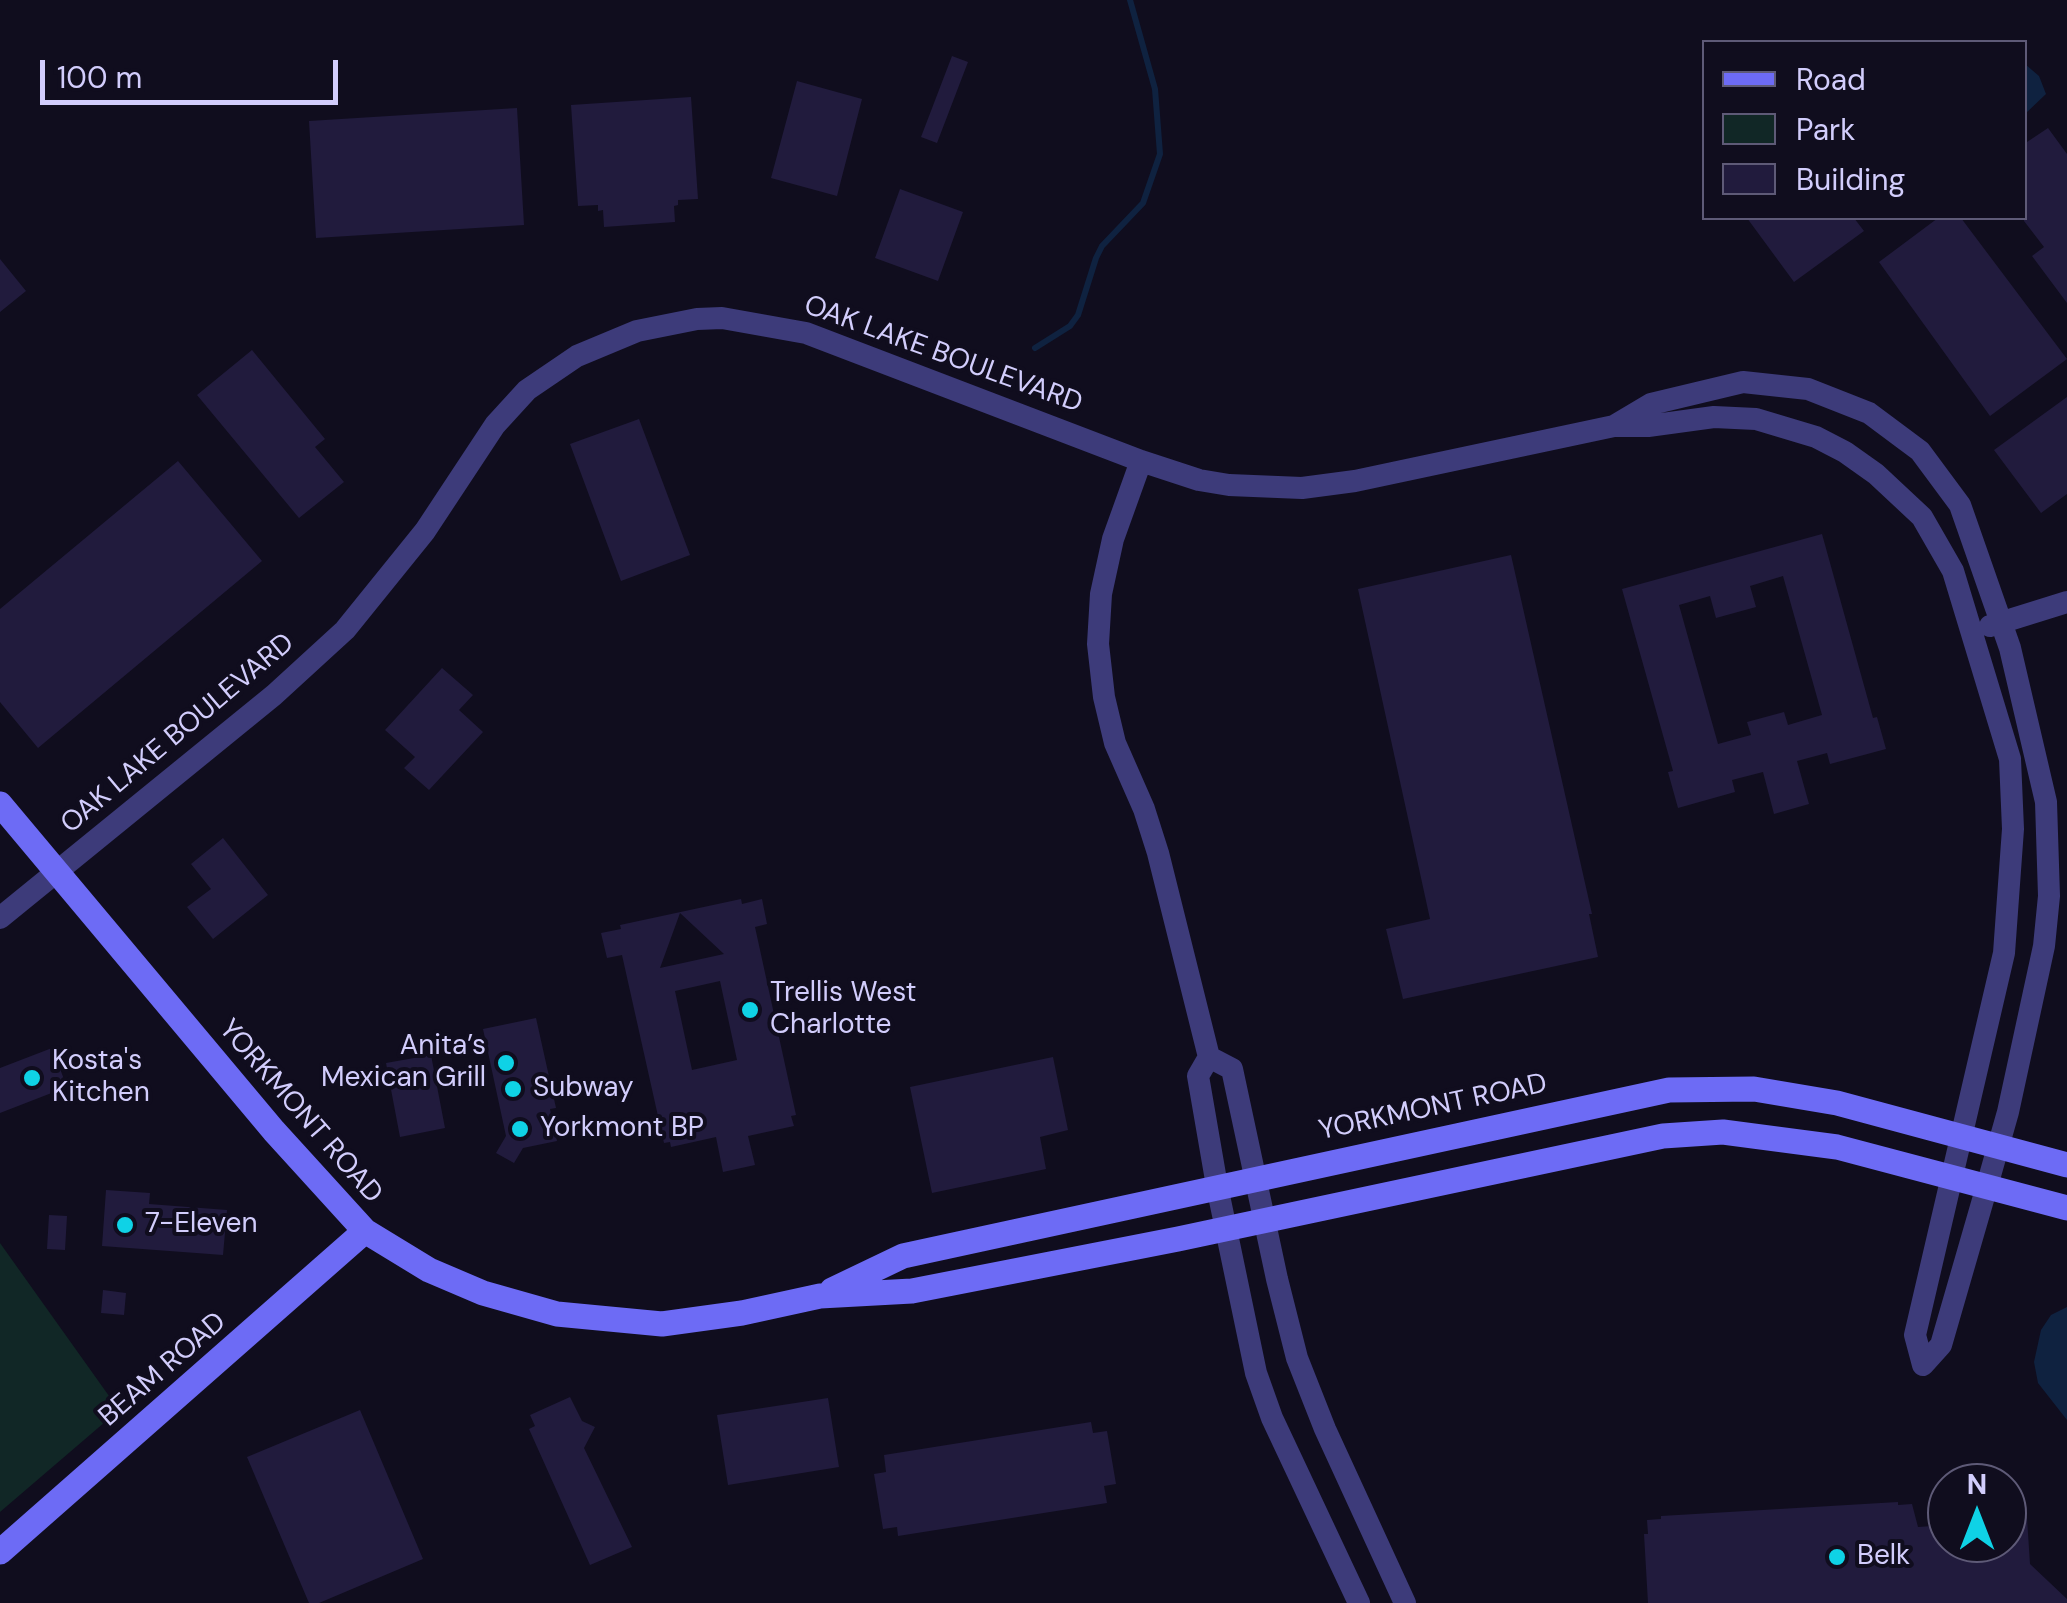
<!DOCTYPE html>
<meta charset="utf-8">
<style>
body{margin:0}
#map{position:relative;width:2067px;height:1603px;overflow:hidden;background:#100d1e;font-family:"DM Sans",sans-serif}
canvas{display:block}
.legend{position:absolute;left:1702px;top:40px;width:325px;height:180px;box-sizing:border-box;background:#100d1e;border:2px solid #5e5a77;margin:0;padding:12px 18px;list-style:none;font-size:30px;color:#d2cdfc}
.legend li{display:flex;align-items:center;gap:20px;height:50px}
.legend b{width:50px;border:2px solid #5e5a77}
.north{position:absolute;left:1927px;top:1463px;width:100px;height:100px;box-sizing:border-box;background:#100d1e;border:2px solid #5e5a77;border-radius:50%;rotate:0deg;font-size:28px;font-weight:700;line-height:40px;text-align:center;color:#d2cdfc}
.north::after{content:'';display:block;margin:auto;width:35px;height:45px;background:#0fd2e6;clip-path:polygon(50% 0,100% 100%,50% 72%,0 100%)}
.scale{position:absolute;left:40px;top:60px;width:298px;height:45px;box-sizing:border-box;border:5px solid #d2cdfc;border-top:0;padding-left:12px;font-size:30px;line-height:35px;white-space:nowrap;color:#d2cdfc;-webkit-text-stroke:8px #100d1e;paint-order:stroke}
</style>
<div id="map">
<canvas width="2067" height="1603"></canvas>
<ul class="legend">
<li><b style="height:12px;background:#6d6bf5"></b>Road</li>
<li><b style="height:28px;background:#112726"></b>Park</li>
<li><b style="height:28px;background:#211b3d"></b>Building</li>
</ul>
<div class="north">N</div>
<div class="scale">100 m</div>
</div>
<script>
const context = document.querySelector('canvas').getContext('2d');
context.lineJoin = 'round';
function paint(path, color) { context.fillStyle = color; context.fill(path, 'evenodd'); }
const toPath = rows => new Path2D(rows.map(r => 'M' + r).join(''));
function stroke(path, color, width, dash) { context.strokeStyle = color; context.lineWidth = width; context.lineCap = dash ? 'butt' : 'round'; context.setLineDash(dash || []); context.stroke(path); }
function drawText(font, color, halo, rows, align = 'center') {
  context.font = font + ' "DM Sans",sans-serif'; context.lineWidth = 8; context.setLineDash([]); context.textBaseline = 'middle'; context.strokeStyle = halo; context.fillStyle = color; for (const [text, x, y, turn = 0] of rows) {
    context.save(); context.translate(x, y); context.rotate((+turn || 0) * Math.PI / 180); context.textAlign = isNaN(turn) ? turn : align; if (halo) context.strokeText(text, 0, 0); context.fillText(text, 0, 0); context.restore();
  }
}
paint(toPath([
 [0,1243,119,1410,0,1512]
]), '#112726');
paint(toPath([
 [2025,64,2039,76,2046,94,2025,114],
 [2067,1307,2067,1420,2038,1383,2034,1362,2041,1330,2051,1315]
]), '#0f2240');
stroke(toPath([
 [1035,348,1070,326,1078,315,1096,258,1102,246,1143,203,1160,154,1155,89,1130,0]
]), '#0f2240', 6);
paint(toPath([
 [952,56,968,62,937,143,921,137],
 [797,81,862,99,837,196,771,178],
 [691,97,698,199,678,200,678,205,674,206,675,222,604,227,603,210,598,211,598,205,578,206,571,105],
 [517,108,524,225,316,238,309,121],
 [2048,128,2067,154,2067,303,2032,256,2044,247,2024,221,2024,144],
 [900,189,963,212,938,281,875,258],
 [1747,218,1854,218,1864,231,1794,282],
 [1938,218,1961,218,2067,359,1990,416,1879,262],
 [0,259,26,291,0,312],
 [252,350,325,439,315,447,344,482,299,518,197,395],
 [2067,397,2067,494,2041,513,1994,450],
 [639,419,690,555,621,581,570,444],
 [178,461,262,561,38,748,0,702,0,609],
 [1822,534,1873,718,1877,717,1886,749,1830,764,1827,753,1797,761,1809,804,1774,814,1763,772,1732,780,1735,792,1678,808,1668,772,1673,771,1622,589],
 [1783,576,1822,715,1788,725,1784,712,1747,722,1751,735,1718,744,1679,605,1710,596,1716,618,1756,607,1750,586],
 [1511,555,1592,914,1589,914,1598,957,1403,999,1386,929,1430,919,1358,589],
 [442,668,473,695,459,710,483,732,429,790,404,768,415,757,385,730],
 [223,838,268,895,213,939,187,907,211,889,191,864],
 [741,899,742,904,762,899,767,924,755,927,796,1115,791,1116,794,1126,748,1136,755,1165,723,1172,716,1137,671,1147,670,1142,664,1143,622,955,607,958,601,933,621,929,620,925],
 [680,913,724,954,660,968],
 [720,981,737,1060,692,1070,675,991],
 [536,1018,556,1108,550,1109,557,1141,523,1148,514,1163,496,1153,506,1136,483,1029],
 [52,1048,67,1087,0,1113,0,1068],
 [431,1055,445,1128,400,1137,386,1063],
 [1053,1057,1068,1130,1040,1137,1046,1169,932,1193,910,1087],
 [106,1190,150,1193,149,1204,227,1210,223,1255,102,1246],
 [49,1215,67,1216,65,1250,47,1249],
 [103,1290,126,1293,124,1315,101,1313],
 [570,1397,582,1421,595,1427,584,1448,632,1547,590,1565,529,1429,535,1426,530,1415],
 [828,1398,839,1467,728,1485,717,1415],
 [360,1410,423,1559,319,1603,309,1603,247,1457],
 [1091,1422,1093,1433,1107,1431,1116,1484,1104,1486,1107,1503,898,1536,897,1527,883,1529,874,1474,886,1472,884,1455],
 [1898,1502,1898,1505,1912,1504,1918,1527,1947,1525,1947,1543,2007,1543,2007,1504,2026,1503,2030,1564,2067,1599,2067,1603,1648,1603,1644,1534,1648,1534,1647,1520,1661,1519,1661,1516]
]), '#211b3d');
stroke(toPath([
 [1141,461,1113,539,1101,594,1098,644,1104,697,1115,743,1144,809,1158,853,1209,1057],
 [1990,626,2067,602],
 [0,918,274,695,345,630,425,531,495,425,527,390,577,356,637,331,697,319,722,318,806,333,1141,461,1199,480,1229,485,1302,488,1355,481,1614,426,1648,426,1714,417,1756,419,1816,437,1845,452,1876,474,1922,517,1953,571,2010,759,2013,829,2004,953,1915,1335,1923,1365,1941,1345,1987,1186,2008,1112,2044,946,2049,896,2046,802,2010,648,1960,505,1920,451,1869,413,1808,389,1743,382,1651,404,1614,426],
 [1359,1603,1272,1418,1256,1373,1217,1186,1198,1076,1209,1057,1232,1069,1277,1279,1297,1358,1325,1429,1405,1603]
]), '#3d3b7a', 22);
stroke(toPath([
 [0,804,274,1131,365,1231,429,1270,483,1293,557,1314,662,1324,742,1313,820,1296,912,1291,1178,1239,1663,1136,1723,1132,1837,1147,2067,1208],
 [832,1290,903,1256,1669,1090,1754,1089,1837,1103,2067,1165],
 [0,1552,365,1231]
]), '#6d6bf5', 25);
for (const [x, y, r, color] of [
 [750,1010,10,"#0fd2e6"],
 [506,1063,10,"#0fd2e6"],
 [32,1078,10,"#0fd2e6"],
 [513,1089,10,"#0fd2e6"],
 [520,1129,10,"#0fd2e6"],
 [125,1225,10,"#0fd2e6"],
 [1837,1557,10,"#0fd2e6"]
]) { const dot = new Path2D(); dot.arc(x, y, r, 0, 2 * Math.PI); context.fillStyle = color; context.fill(dot); stroke(dot, '#100d1e', 4); }
drawText('28px', '#d2cdfc', '#100d1e', [
 ["OAK LAKE BOULEVARD",943,355,20],
 ["OAK LAKE BOULEVARD",178,734,-40],
 ["YORKMONT ROAD",1433,1108,-12],
 ["YORKMONT ROAD",300,1112,49],
 ["BEAM ROAD",163,1370,-41]
]);
drawText('28px', '#d2cdfc', '#100d1e', [
 ["Trellis West",770,994],
 ["Charlotte",770,1026],
 ["Anita’s",486,1047,"right"],
 ["Mexican Grill",486,1079,"right"],
 ["Kosta's",52,1062],
 ["Kitchen",52,1094],
 ["Subway",533,1089],
 ["Yorkmont BP",540,1129],
 ["7-Eleven",145,1225],
 ["Belk",1857,1557]
], 'left');
</script>
